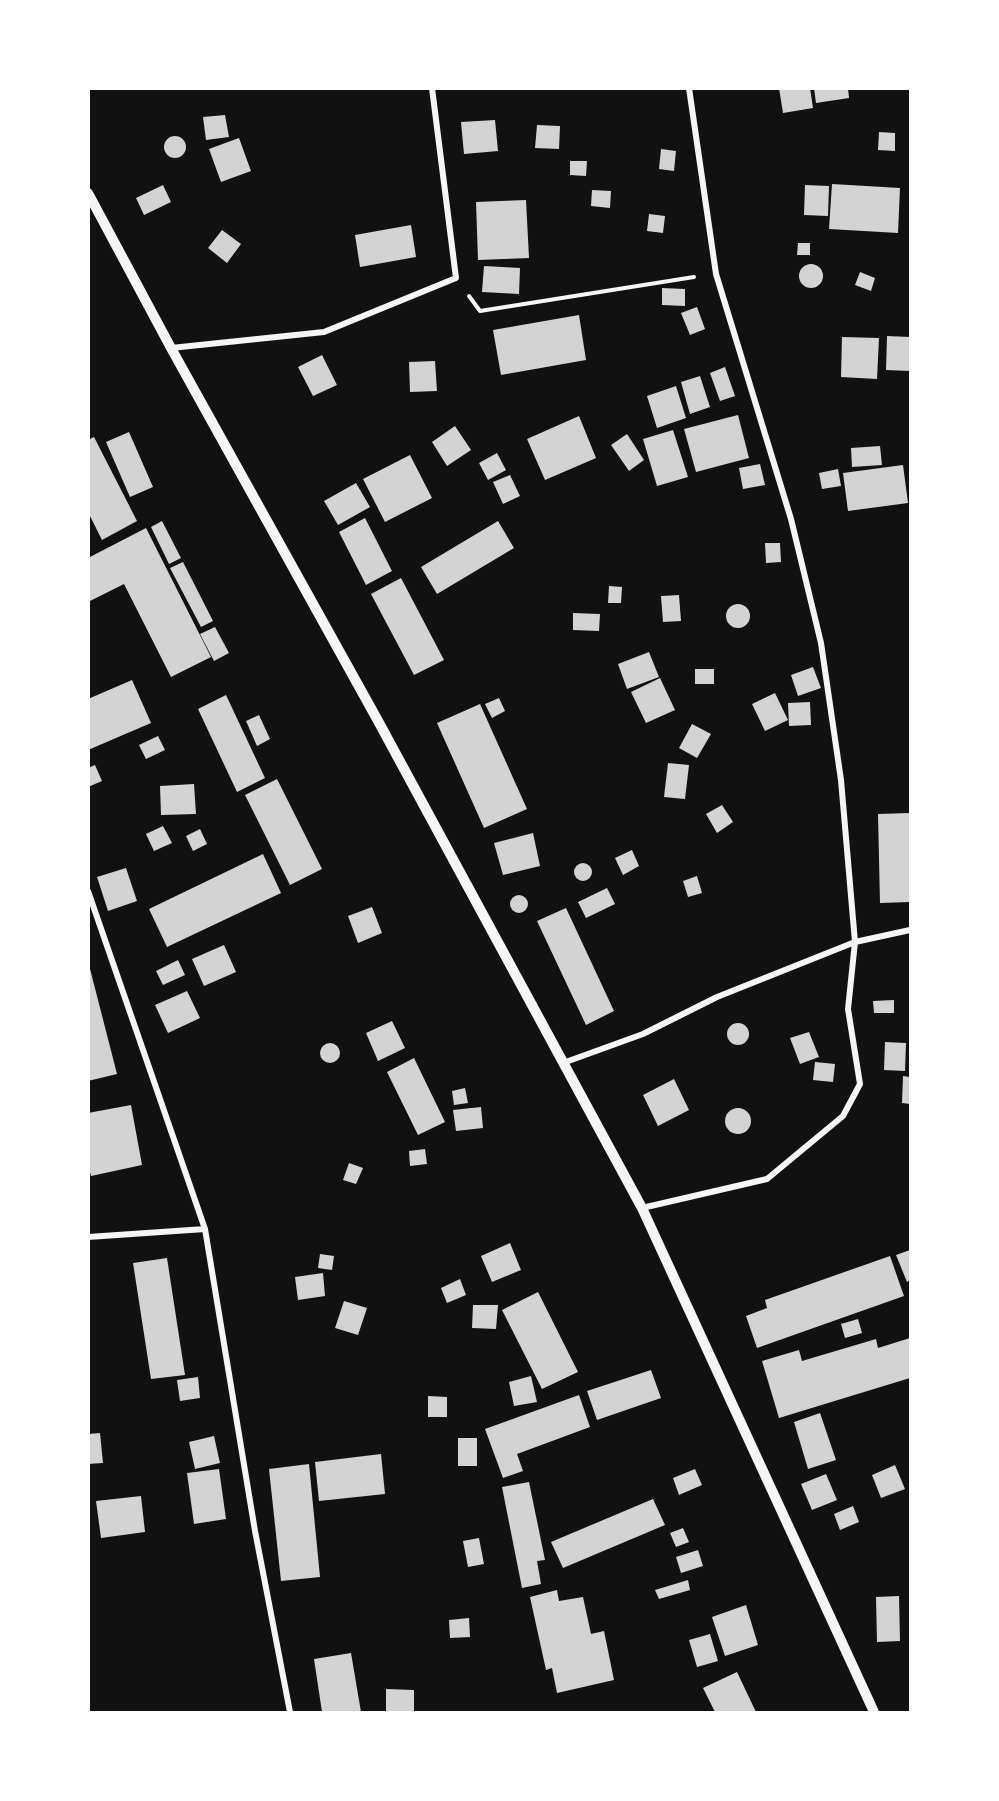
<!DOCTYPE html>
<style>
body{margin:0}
#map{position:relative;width:999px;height:1801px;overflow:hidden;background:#111;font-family:"Source Sans 3",sans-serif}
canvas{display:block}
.frame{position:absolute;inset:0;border:90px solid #fff;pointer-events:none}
</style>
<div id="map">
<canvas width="999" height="1801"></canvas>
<div class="frame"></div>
</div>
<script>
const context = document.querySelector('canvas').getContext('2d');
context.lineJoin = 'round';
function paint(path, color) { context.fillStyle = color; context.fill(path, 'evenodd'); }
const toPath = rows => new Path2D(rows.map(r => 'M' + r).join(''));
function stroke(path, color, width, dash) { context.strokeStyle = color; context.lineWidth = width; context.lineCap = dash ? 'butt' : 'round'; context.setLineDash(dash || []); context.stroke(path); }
paint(toPath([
 [779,88,810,88,813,108,783,113],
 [814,88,848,88,849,98,816,103],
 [225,115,229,137,206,140,203,117],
 [495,120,498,151,464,154,461,122],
 [537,125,560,126,559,149,535,148],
 [879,132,895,133,895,151,878,150],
 '164 147a11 11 0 1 1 22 0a11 11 0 1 1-22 0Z',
 [239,138,251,171,221,182,209,149],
 [661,149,676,151,674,171,659,169],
 [570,161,587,161,586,176,570,175],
 [832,184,900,188,898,233,829,229],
 [163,185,171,202,144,215,136,198],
 [805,185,829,186,828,216,804,215],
 [592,190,611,191,610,208,591,206],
 [526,200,529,258,478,260,476,202],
 [649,214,665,216,663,233,647,231],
 [411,225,416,257,360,267,355,235],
 [222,230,241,244,227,263,208,248],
 [798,243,810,243,810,255,797,255],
 '799 276a12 12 0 1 1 24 0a12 12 0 1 1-24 0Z',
 [484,266,520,268,519,294,482,292],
 [860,272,875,278,871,291,855,285],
 [662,288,685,289,685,306,662,305],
 [697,307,705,329,690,335,681,313],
 [579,315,586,360,501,375,493,330],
 [887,336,910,337,910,371,886,370],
 [842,337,879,338,877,379,841,377],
 [322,355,337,385,313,396,298,367],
 [435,361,437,391,410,392,409,362],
 [725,367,735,396,720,401,710,373],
 [700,376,710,407,690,414,681,382],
 [676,386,686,418,657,428,647,396],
 [738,415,749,458,696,472,684,429],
 [579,416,596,458,545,480,527,439],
 [455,426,471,450,447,466,432,442],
 [673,430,688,477,657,486,643,439],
 [129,432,153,487,130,497,106,442],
 [627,434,644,460,629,471,611,445],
 [94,437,137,521,102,540,88,512,88,440],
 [880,446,882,465,852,467,851,448],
 [497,453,506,470,488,480,479,463],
 [410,455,432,498,385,522,363,479],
 [760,464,765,485,743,489,739,468],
 [903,465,908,503,848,511,843,473],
 [838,469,841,486,822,489,819,473],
 [510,475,520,496,503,504,493,482],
 [356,483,370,507,338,525,324,501],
 [365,518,392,571,366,585,339,532],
 [162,521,181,558,169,564,151,527],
 [498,521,514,548,437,594,421,567],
 [146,528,211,657,171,677,124,584,88,602,88,558],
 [765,543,780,543,781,562,766,563],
 [183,562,213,621,201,627,170,568],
 [401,578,444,660,414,675,371,594],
 [609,586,622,587,621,603,608,603],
 [679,595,681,621,663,622,661,596],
 '726 616a12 12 0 1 1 24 0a12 12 0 1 1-24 0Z',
 [573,613,600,614,599,631,573,630],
 [215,627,229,653,214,661,200,634],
 [649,652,659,677,627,689,618,664],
 [813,667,821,688,798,696,791,675],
 [695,669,714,669,714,684,695,684],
 [660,678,675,710,646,723,631,692],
 [132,680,151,723,88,750,88,699],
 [775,693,788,720,765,731,752,704],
 [226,695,265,778,237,792,198,709],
 [499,698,505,711,492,718,485,704],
 [810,702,811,725,789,726,788,703],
 [480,704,527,809,484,828,437,723],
 [259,715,270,739,257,746,246,721],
 [692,724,711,734,697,758,679,748],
 [158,736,165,750,146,759,139,745],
 [668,763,689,765,685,799,664,797],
 [95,765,102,781,88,787,88,768],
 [277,779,322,869,290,885,245,795],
 [194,784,196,814,161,815,160,786],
 [722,805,733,822,717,833,706,814],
 [909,813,910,902,880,903,878,814],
 [163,826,172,843,154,851,146,834],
 [200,829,207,844,193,851,186,836],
 [533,833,540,866,503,875,494,843],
 [632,850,639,866,623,875,615,858],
 [263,854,281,893,167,947,149,909],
 '574 872a9 9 0 1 1 18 0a9 9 0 1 1-18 0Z',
 [126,868,137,901,108,911,97,877],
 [697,876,702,893,688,897,683,881],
 [607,888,615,904,586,918,578,902],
 '510 904a9 9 0 1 1 18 0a9 9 0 1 1-18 0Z',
 [372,907,382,933,358,943,348,916],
 [566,908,614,1011,586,1025,537,921],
 [224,945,236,972,204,986,192,959],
 [178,960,185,975,163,985,156,971],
 [88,961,117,1074,88,1081],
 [187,991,200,1018,168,1033,155,1005],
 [894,1000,894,1013,874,1013,873,1001],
 [392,1021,405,1048,378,1061,366,1033],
 '727 1034a11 11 0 1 1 22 0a11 11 0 1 1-22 0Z',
 [809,1032,819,1057,800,1064,790,1038],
 [885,1042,906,1043,905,1071,884,1070],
 '320 1053a10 10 0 1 1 20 0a10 10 0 1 1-20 0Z',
 [414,1058,445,1122,418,1135,387,1072],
 [815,1062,835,1064,833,1082,813,1080],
 [903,1076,910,1077,910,1104,902,1103],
 [674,1079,689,1110,658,1126,643,1095],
 [465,1088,468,1103,454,1105,452,1091],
 [131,1105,142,1165,91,1176,88,1164,88,1113],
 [481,1107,483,1128,456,1131,453,1110],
 '725 1121a13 13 0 1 1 26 0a13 13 0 1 1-26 0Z',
 [425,1149,427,1164,410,1166,409,1151],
 [349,1163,363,1168,356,1184,343,1180],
 [510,1243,521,1270,492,1282,481,1256],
 [910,1250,910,1280,907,1282,896,1255],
 [320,1254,334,1256,332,1270,318,1268],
 [890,1256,904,1296,757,1348,746,1316,767,1308,765,1300],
 [167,1258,185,1375,151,1379,133,1263],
 [323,1273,325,1296,298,1300,295,1277],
 [460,1279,466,1295,447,1303,441,1288],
 [538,1292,578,1372,542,1389,502,1310],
 [344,1301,367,1308,358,1335,335,1328],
 [473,1305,498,1305,496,1329,472,1328],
 [858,1319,862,1333,845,1338,841,1324],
 [910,1338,910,1378,779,1418,762,1361,799,1350,802,1361,876,1339,878,1348],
 [651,1370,661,1398,597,1420,587,1391],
 [531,1376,537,1402,514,1406,509,1382],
 [198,1377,200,1398,180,1401,177,1380],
 [579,1395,590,1427,517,1454,523,1471,503,1478,485,1429],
 [428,1396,447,1397,447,1417,428,1417],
 [820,1413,836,1460,808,1469,794,1422],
 [100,1433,103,1463,88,1464,88,1434],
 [214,1436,220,1463,195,1469,189,1442],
 [458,1438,477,1438,477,1466,458,1466],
 [381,1454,385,1494,319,1501,315,1462],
 [309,1464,320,1577,281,1581,269,1469],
 [895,1465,905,1489,881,1498,872,1475],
 [219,1469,226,1519,194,1524,187,1473],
 [695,1469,702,1485,679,1495,673,1478],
 [826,1474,837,1500,812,1510,801,1484],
 [529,1482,545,1560,537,1561,541,1584,522,1588,502,1487],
 [141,1496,145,1532,101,1538,96,1501],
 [653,1499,665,1525,563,1568,551,1542],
 [853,1506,859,1522,840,1530,834,1514],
 [683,1528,689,1542,676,1547,670,1533],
 [479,1538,484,1564,468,1567,463,1541],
 [698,1550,703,1566,681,1573,676,1557],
 [688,1580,690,1590,659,1599,655,1590],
 [557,1590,559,1601,583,1597,591,1634,604,1631,614,1680,557,1693,552,1668,546,1670,530,1597],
 [899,1596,900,1641,877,1642,876,1597],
 [746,1605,758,1645,725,1656,712,1617],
 [469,1618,470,1637,450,1638,449,1620],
 [710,1634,718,1661,697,1667,689,1640],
 [351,1653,361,1712,322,1712,314,1659],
 [737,1672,756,1712,715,1712,703,1688],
 [386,1689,414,1690,414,1712,386,1712]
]), '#d3d3d3');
stroke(toPath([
 [469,296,480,311,694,277]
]), '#f5f5f5', 4);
stroke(toPath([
 [171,348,324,332,456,278,432,88],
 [88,891,205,1229,255,1531,290,1712],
 [563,1063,643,1034,717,997,855,942,910,930],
 [642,1208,767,1179,843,1116,860,1084,848,1009,855,942,841,780,821,643,791,519,716,274,689,88],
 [88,1237,205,1229]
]), '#f5f5f5', 6);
stroke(toPath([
 [88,193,171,348,377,719,642,1208,874,1712]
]), '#f5f5f5', 10);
</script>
